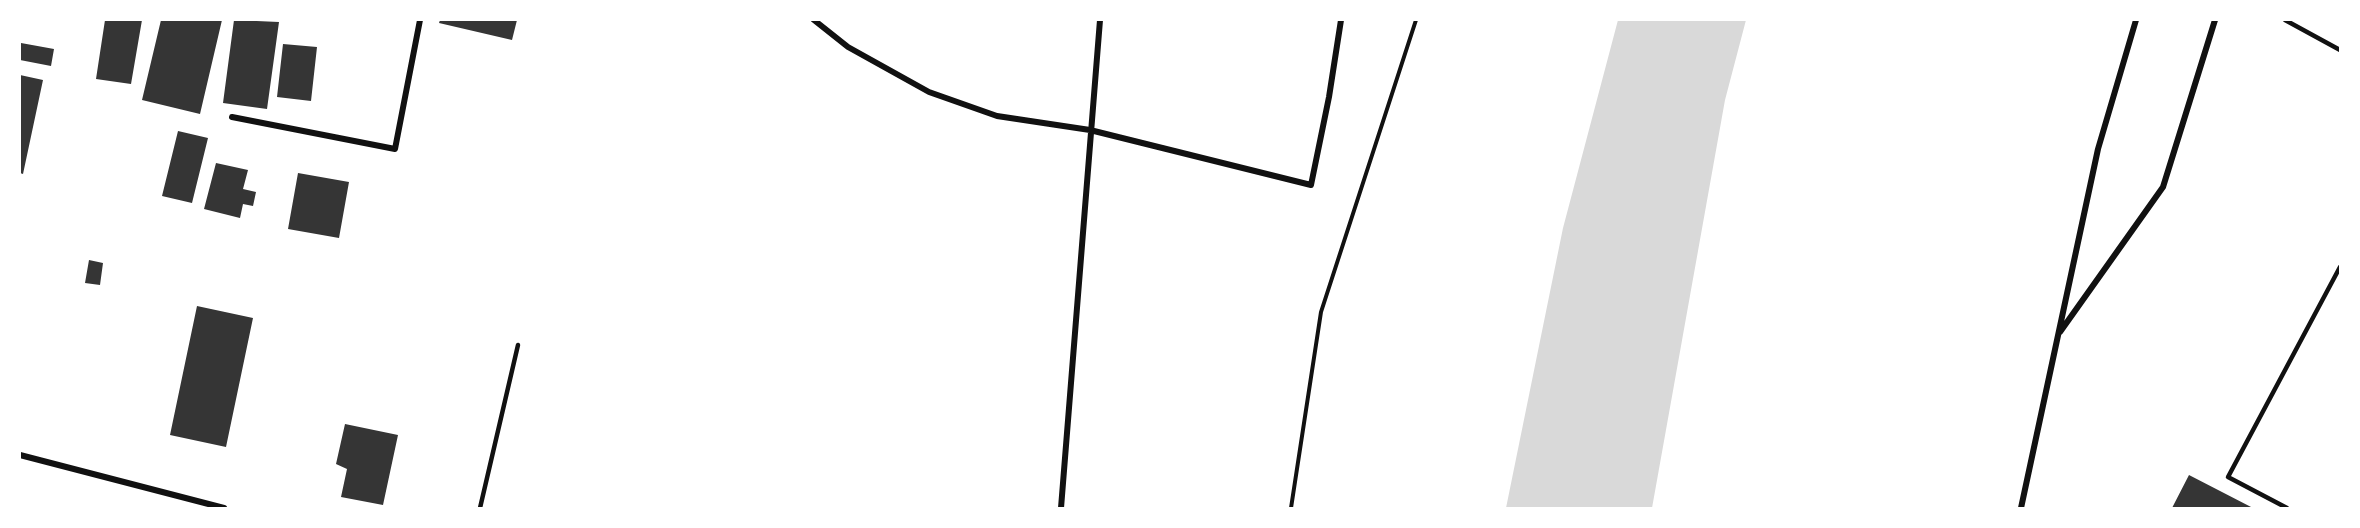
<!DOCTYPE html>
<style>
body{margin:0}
#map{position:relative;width:2360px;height:528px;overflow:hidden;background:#fff;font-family:Quicksand,sans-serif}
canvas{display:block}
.frame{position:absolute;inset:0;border:21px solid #fff;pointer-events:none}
</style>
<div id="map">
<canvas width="2360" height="528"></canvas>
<div class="frame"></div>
</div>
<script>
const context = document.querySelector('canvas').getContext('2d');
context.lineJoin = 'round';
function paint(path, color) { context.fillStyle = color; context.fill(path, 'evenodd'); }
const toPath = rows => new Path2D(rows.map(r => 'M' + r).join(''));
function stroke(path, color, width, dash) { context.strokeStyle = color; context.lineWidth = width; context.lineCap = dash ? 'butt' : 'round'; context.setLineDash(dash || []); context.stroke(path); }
paint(toPath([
 [1618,20,1746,20,1725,100,1652,508,1506,508,1563,228]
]), '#d9d9d9');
paint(toPath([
 [105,20,142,20,131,84,96,79],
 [161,20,222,20,200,114,142,100],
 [234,20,279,22,267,109,223,103],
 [440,20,517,20,512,40,439,23],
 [21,43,54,49,51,66,20,60],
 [283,44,317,47,311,101,277,97],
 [20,75,43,80,23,174,20,173],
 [178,131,208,138,192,203,162,196],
 [216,163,248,170,243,189,256,192,253,206,243,204,240,218,204,209],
 [298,173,349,182,339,238,288,229],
 [89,260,103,263,100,285,85,283],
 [197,306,253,318,226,447,170,435],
 [345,424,398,435,383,505,341,497,347,469,336,464],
 [2189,475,2253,508,2172,508]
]), '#353535');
stroke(toPath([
 [1291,508,1321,312,1416,20]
]), '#111', 4);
stroke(toPath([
 [2285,20,2340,50],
 [480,508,518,345],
 [2287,508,2228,477,2340,267]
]), '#111', 4.5);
stroke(toPath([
 [814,20,848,47,929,92,997,116,1090,130,1311,185,1329,97,1341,20],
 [232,117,395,149,420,20],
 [2060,332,2163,187,2215,20],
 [20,455,224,508],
 [1061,508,1100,20],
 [2021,508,2098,149,2136,20]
]), '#111', 6);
</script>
